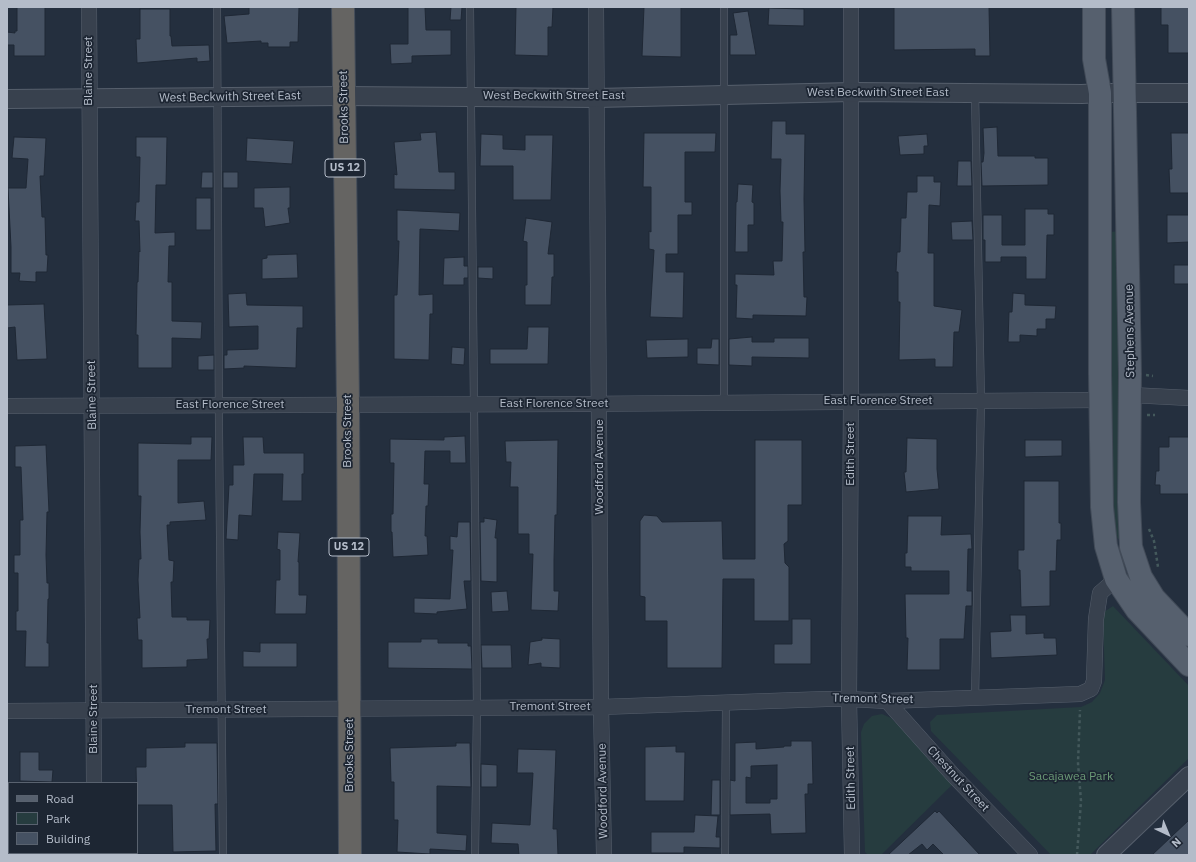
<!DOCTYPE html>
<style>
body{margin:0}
#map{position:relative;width:1196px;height:862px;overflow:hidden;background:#242f3e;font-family:"IBM Plex Sans",sans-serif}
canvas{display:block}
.frame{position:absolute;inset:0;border:8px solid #b4bcc9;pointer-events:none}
.legend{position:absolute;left:8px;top:782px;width:130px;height:72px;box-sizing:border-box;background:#1d2633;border:1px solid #59626f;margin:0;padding:5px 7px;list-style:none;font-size:12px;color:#b4bcc9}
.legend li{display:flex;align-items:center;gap:8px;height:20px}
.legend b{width:20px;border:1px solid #59626f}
.north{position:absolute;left:1148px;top:814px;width:40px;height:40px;-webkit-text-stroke:3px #1d2633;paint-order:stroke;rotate:136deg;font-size:11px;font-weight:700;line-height:16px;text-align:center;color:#b4bcc9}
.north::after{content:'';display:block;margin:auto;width:14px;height:18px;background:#b4bcc9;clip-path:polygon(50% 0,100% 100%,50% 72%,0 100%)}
</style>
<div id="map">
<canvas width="1196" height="862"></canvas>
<div class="frame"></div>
<ul class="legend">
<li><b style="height:5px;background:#56606e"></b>Road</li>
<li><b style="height:11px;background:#263c3f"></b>Park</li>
<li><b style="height:11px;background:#455162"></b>Building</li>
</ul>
<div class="north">N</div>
</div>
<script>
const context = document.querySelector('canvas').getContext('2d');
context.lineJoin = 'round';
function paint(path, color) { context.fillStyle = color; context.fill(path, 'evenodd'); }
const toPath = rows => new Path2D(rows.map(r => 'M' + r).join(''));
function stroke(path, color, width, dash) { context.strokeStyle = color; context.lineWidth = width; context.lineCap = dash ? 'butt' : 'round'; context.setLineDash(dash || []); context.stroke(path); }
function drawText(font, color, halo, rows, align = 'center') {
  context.font = font + ' "IBM Plex Sans",sans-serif'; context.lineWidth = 3.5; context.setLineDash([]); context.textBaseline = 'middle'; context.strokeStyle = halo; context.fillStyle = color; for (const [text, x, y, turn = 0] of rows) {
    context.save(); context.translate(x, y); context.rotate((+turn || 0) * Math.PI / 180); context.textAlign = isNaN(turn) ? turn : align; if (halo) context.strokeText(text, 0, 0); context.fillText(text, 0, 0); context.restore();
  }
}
paint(toPath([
 [1120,231,1121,541,1114,535,1112,515,1110,232],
 [1113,606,1189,686,1189,758,1090,855,1051,855,931,731,930,722,937,715,1081,707,1092,702,1100,693,1105,680,1103,619,1104,612],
 [882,714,891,718,954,783,881,855,868,855,865,852,861,732,864,724,872,716],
 [7,790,9,790,9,853,83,853,83,855,7,855]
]), '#263c3f');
const building = toPath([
 [17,7,45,7,45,56,14,56,14,45,7,45,7,32,15,33,15,31,17,31,17,7],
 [249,7,299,7,298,42,290,42,290,47,268,47,268,43,261,43,261,41,227,43,224,16,249,14,249,7],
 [408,7,425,7,426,30,451,30,451,55,412,56,412,63,391,64,390,44,408,44,408,7],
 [451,7,462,7,461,20,450,20,451,7],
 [516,7,553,7,552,27,548,27,548,56,515,55,516,7],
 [644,7,681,7,681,57,642,56,644,7],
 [894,7,989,7,990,56,975,56,975,49,894,50,894,7],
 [1161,7,1189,7,1189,53,1168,53,1168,25,1161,25,1161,7],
 [769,8,804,9,804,26,768,25,769,8],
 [140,9,170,9,170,36,171,36,172,46,209,45,210,61,197,62,197,58,137,63,136,39,140,39,140,9],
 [748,11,756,55,730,55,730,35,737,35,733,13,748,11],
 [772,121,786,121,786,134,805,134,804,199,805,252,803,252,804,297,807,297,806,316,753,315,753,319,736,318,737,285,735,285,735,274,774,275,773,261,782,261,783,222,781,222,780,191,781,159,771,159,772,121],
 [997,127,998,156,1035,156,1035,158,1048,158,1048,185,982,186,981,162,983,162,984,153,983,128,997,127],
 [436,132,439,172,455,172,455,190,394,189,394,174,397,175,394,142,421,140,420,133,436,132],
 [644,133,716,133,715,152,685,152,685,202,692,202,692,215,678,215,678,254,666,254,666,272,684,272,683,318,650,317,654,250,649,249,649,231,651,232,651,187,643,187,644,133],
 [1171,133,1189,133,1189,193,1170,193,1169,169,1172,169,1171,133],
 [481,134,503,135,503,149,525,150,525,135,553,135,551,200,513,200,513,166,480,166,481,134],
 [927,134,928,146,924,146,924,154,900,155,898,136,927,134],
 [14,137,46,138,44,176,40,176,42,217,45,217,46,255,48,255,47,272,36,272,36,282,19,281,20,273,11,273,11,247,8,188,26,188,28,159,12,158,14,137],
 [136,137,167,137,166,185,156,185,155,233,175,232,175,246,169,246,168,282,172,282,172,321,202,322,201,339,172,338,172,368,138,368,138,335,136,335,137,282,138,282,139,251,140,252,139,221,135,221,136,202,139,202,140,157,136,157,136,137],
 [247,138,294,141,292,164,246,161,247,138],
 [958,161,971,161,972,186,957,186,958,161],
 [202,172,213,172,213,188,201,188,202,172],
 [223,172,238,172,238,188,223,188,223,172],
 [917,176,934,176,934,182,941,182,940,206,929,205,928,253,934,253,934,306,962,310,959,332,954,332,953,367,935,367,935,359,899,360,900,302,898,302,898,272,896,272,897,252,900,252,901,218,906,218,907,192,917,192,917,176],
 [738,184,753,185,752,202,754,203,754,225,748,225,748,252,735,252,736,202,737,202,738,184],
 [290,187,290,208,288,208,290,223,265,227,263,208,254,208,254,188,290,187],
 [196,198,211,198,211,230,196,230,196,198],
 [1025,209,1048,209,1048,214,1054,214,1054,235,1047,235,1046,279,1026,279,1026,257,1001,257,1001,262,985,262,985,240,983,240,983,215,1002,215,1002,245,1025,245,1025,209],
 [397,210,460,213,459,231,420,229,419,295,433,294,433,314,430,314,429,360,394,359,394,295,397,295,399,241,397,241,397,210],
 [1167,215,1189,215,1189,242,1167,243,1167,215],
 [526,218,552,222,548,254,554,254,554,277,552,277,551,305,525,305,525,285,527,285,527,242,523,241,526,218],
 [972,221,973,240,952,240,951,222,972,221],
 [297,254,298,278,262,279,262,259,267,258,267,255,297,254],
 [464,257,464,266,468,266,468,278,464,278,464,285,443,285,444,258,464,257],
 [1174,265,1189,265,1189,284,1174,284,1174,265],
 [478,267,493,267,493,279,478,278,478,267],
 [246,293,247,305,303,306,303,328,297,328,296,368,244,366,244,368,224,369,224,355,227,355,227,350,258,349,258,326,229,327,228,294,246,293],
 [1013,293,1025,294,1025,305,1056,306,1055,319,1046,319,1046,329,1037,329,1037,336,1020,335,1020,342,1008,342,1009,312,1012,312,1013,293],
 [44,304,47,359,17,360,15,327,7,328,7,305,44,304],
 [528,327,549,327,548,364,490,364,490,349,527,349,528,327],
 [752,337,752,342,774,342,774,338,809,338,809,358,752,357,752,366,729,365,729,339,752,337],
 [688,339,688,357,647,358,646,340,688,339],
 [712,339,719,339,719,365,697,364,697,348,711,348,712,339],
 [452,347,465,348,464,365,451,364,452,347],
 [214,355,214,370,198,370,198,356,214,355],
 [465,436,466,463,450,463,450,451,425,451,424,484,429,484,428,506,426,506,425,536,427,536,428,555,393,557,392,532,391,532,391,514,393,514,394,463,390,463,390,439,444,440,444,437,465,436],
 [191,437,212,437,211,460,178,460,178,503,204,501,206,520,170,522,170,525,167,525,169,560,174,561,173,582,171,582,172,617,187,617,187,620,210,620,209,639,207,639,208,659,187,660,187,667,142,668,142,640,138,640,137,618,140,618,138,580,139,559,141,559,140,532,141,496,138,496,138,443,191,444,191,437],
 [243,437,263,437,264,453,304,453,304,474,302,474,302,501,282,501,283,474,254,474,252,516,239,515,238,540,226,539,229,485,233,485,233,465,244,465,243,437],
 [1169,437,1189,437,1189,494,1160,494,1160,485,1155,485,1156,471,1159,471,1159,447,1169,447,1169,437],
 [907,438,937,439,937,469,939,489,906,492,904,472,906,472,907,438],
 [558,440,557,515,555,515,554,560,554,591,559,591,558,611,531,610,533,554,529,554,529,534,518,534,518,487,510,487,511,462,506,462,505,441,558,440],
 [755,440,802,440,802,505,788,505,788,541,784,544,785,563,789,567,789,621,754,621,754,579,723,579,722,668,667,668,667,621,645,621,645,597,640,596,640,521,644,515,657,516,662,522,722,521,723,559,755,559,755,440],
 [1025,440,1062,440,1062,456,1025,457,1025,440],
 [46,445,49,512,47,512,46,555,47,583,49,583,49,599,48,599,47,643,49,643,49,667,25,667,26,631,16,631,16,611,18,611,18,573,14,573,14,555,20,555,20,520,23,520,21,467,15,467,15,446,46,445],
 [1024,481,1059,481,1059,523,1061,523,1061,540,1057,540,1056,571,1050,571,1050,606,1021,607,1020,570,1018,570,1018,550,1024,550,1024,481],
 [908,516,942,516,941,535,971,534,972,549,968,549,967,591,972,591,972,606,966,606,964,639,940,639,940,670,907,670,908,638,906,638,905,594,949,594,949,571,911,571,911,567,905,567,905,553,907,553,908,516],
 [484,518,497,520,495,538,497,538,497,582,481,581,480,522,484,522,484,518],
 [458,522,470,522,471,581,464,581,467,609,437,612,437,614,414,613,414,598,450,599,453,550,450,550,450,536,457,537,458,522],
 [278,532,300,533,298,562,299,562,299,595,307,595,306,614,275,614,276,580,280,580,280,550,277,549,278,532],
 [507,591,509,611,492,612,491,592,507,591],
 [1010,615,1026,615,1026,634,1044,633,1044,638,1056,638,1057,655,991,658,990,632,1011,631,1010,615],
 [792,619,811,619,811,664,774,664,774,644,792,644,792,619],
 [542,638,560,639,560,668,541,667,541,663,528,665,530,642,542,640,542,638],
 [421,639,438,639,438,643,468,643,468,646,471,646,472,669,388,668,388,642,421,642,421,639],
 [260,643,297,643,297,667,243,667,243,651,260,652,260,643],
 [481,645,511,645,512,668,482,668,481,645],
 [791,741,812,741,813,784,808,784,808,794,805,794,806,833,771,834,770,814,730,815,730,780,735,781,735,743,756,742,756,749,784,747,784,746,791,746,791,741],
 [777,765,777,799,770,799,770,803,746,803,746,777,751,778,751,766,777,765],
 [185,743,217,743,218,804,215,804,216,851,173,852,172,805,137,805,136,767,146,767,146,748,185,747,185,743],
 [456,743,470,743,471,787,437,786,437,833,467,835,466,851,430,849,430,854,397,852,398,820,394,820,394,782,391,782,390,748,456,746,456,743],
 [676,746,676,752,685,752,684,801,645,801,645,747,676,746],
 [518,749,556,750,553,829,557,829,558,855,519,855,518,844,491,843,492,823,530,825,533,773,517,773,518,749],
 [20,752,39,752,39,770,53,770,52,782,20,781,20,752],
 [481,764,497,765,497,787,481,787,481,764],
 [712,780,720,780,720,815,711,815,712,780],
 [935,811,937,813,939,811,980,855,944,855,933,844,927,850,922,844,908,855,888,855,935,811],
 [695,815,718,816,716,837,720,837,720,848,684,847,684,853,651,853,651,832,694,832,695,815],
 [1189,820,1189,855,1152,855,1172,836,1189,820]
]);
paint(building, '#455162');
stroke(building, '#1f2835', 1);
const service = toPath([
 [217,7,219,431,223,855],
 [470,7,477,708,475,855],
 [724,7,724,403],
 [975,698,981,401,975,93],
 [725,855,726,703]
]);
const minor = toPath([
 [89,7,94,783],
 [596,7,601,707,604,855],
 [851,7,851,401,849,699,852,855],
 [1131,395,1189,398],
 [7,406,573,404,1101,400],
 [887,701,953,775,1030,855],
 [7,711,601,707,826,699,849,699,887,701,1080,694,1091,689,1094,681,1096,619,1100,593,1116,579],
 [94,855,94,853]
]);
const tertiary = toPath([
 [7,99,343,96,597,98,852,92,1082,94,1100,93,1189,93],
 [1106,855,1189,776]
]);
const primary = toPath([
 [1094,7,1094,59,1100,93,1100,373,1102,507,1106,546,1116,579,1137,610,1189,665],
 [1123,7,1130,374,1129,502,1131,547,1141,577,1154,598,1189,635]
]);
const trunk = toPath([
 [343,7,348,404,350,855]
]);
stroke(service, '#565f6c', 8);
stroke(minor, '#565f6c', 16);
stroke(tertiary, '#565f6c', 20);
stroke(primary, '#414a57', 24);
stroke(trunk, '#434c59', 24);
stroke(toPath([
 [1146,375,1153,376],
 [1147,415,1155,415],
 [1149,529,1154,541,1158,567],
 [1077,855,1081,801,1078,763,1080,710]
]), '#44595c', 2.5, [3, 3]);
stroke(service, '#38414e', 7);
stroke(minor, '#38414e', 15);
stroke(tertiary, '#38414e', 18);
stroke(primary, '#56606e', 22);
stroke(trunk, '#656462', 22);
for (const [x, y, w] of [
 [345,168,40],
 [349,547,40]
]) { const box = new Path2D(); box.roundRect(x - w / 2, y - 9, w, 18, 3); context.fillStyle = '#1d2633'; context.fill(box); stroke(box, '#b4bcc9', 1); }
drawText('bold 11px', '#b4bcc9', null, [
 ["US 12",345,168],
 ["US 12",349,547]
]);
drawText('12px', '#b4bcc9', '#1d2633', [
 ["Blaine Street",89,71,-90],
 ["West Beckwith Street East",878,93],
 ["West Beckwith Street East",554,96],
 ["West Beckwith Street East",230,97,-1],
 ["Brooks Street",344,107,-91],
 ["Stephens Avenue",1130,331,-91],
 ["Blaine Street",92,395,-91],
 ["East Florence Street",878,401],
 ["East Florence Street",554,404],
 ["East Florence Street",230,405],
 ["Brooks Street",348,431,-90],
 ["Edith Street",851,454,-90],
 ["Woodford Avenue",600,467,-90],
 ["Tremont Street",873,699,1],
 ["Tremont Street",550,707],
 ["Tremont Street",226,710],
 ["Blaine Street",94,719,-90],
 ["Brooks Street",350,755,-90],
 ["Edith Street",851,778,-91],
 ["Chestnut Street",958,779,47],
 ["Woodford Avenue",603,791,-91]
]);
drawText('12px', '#6b9a76', '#1d2633', [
 ["Sacajawea Park",1071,777]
]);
</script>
